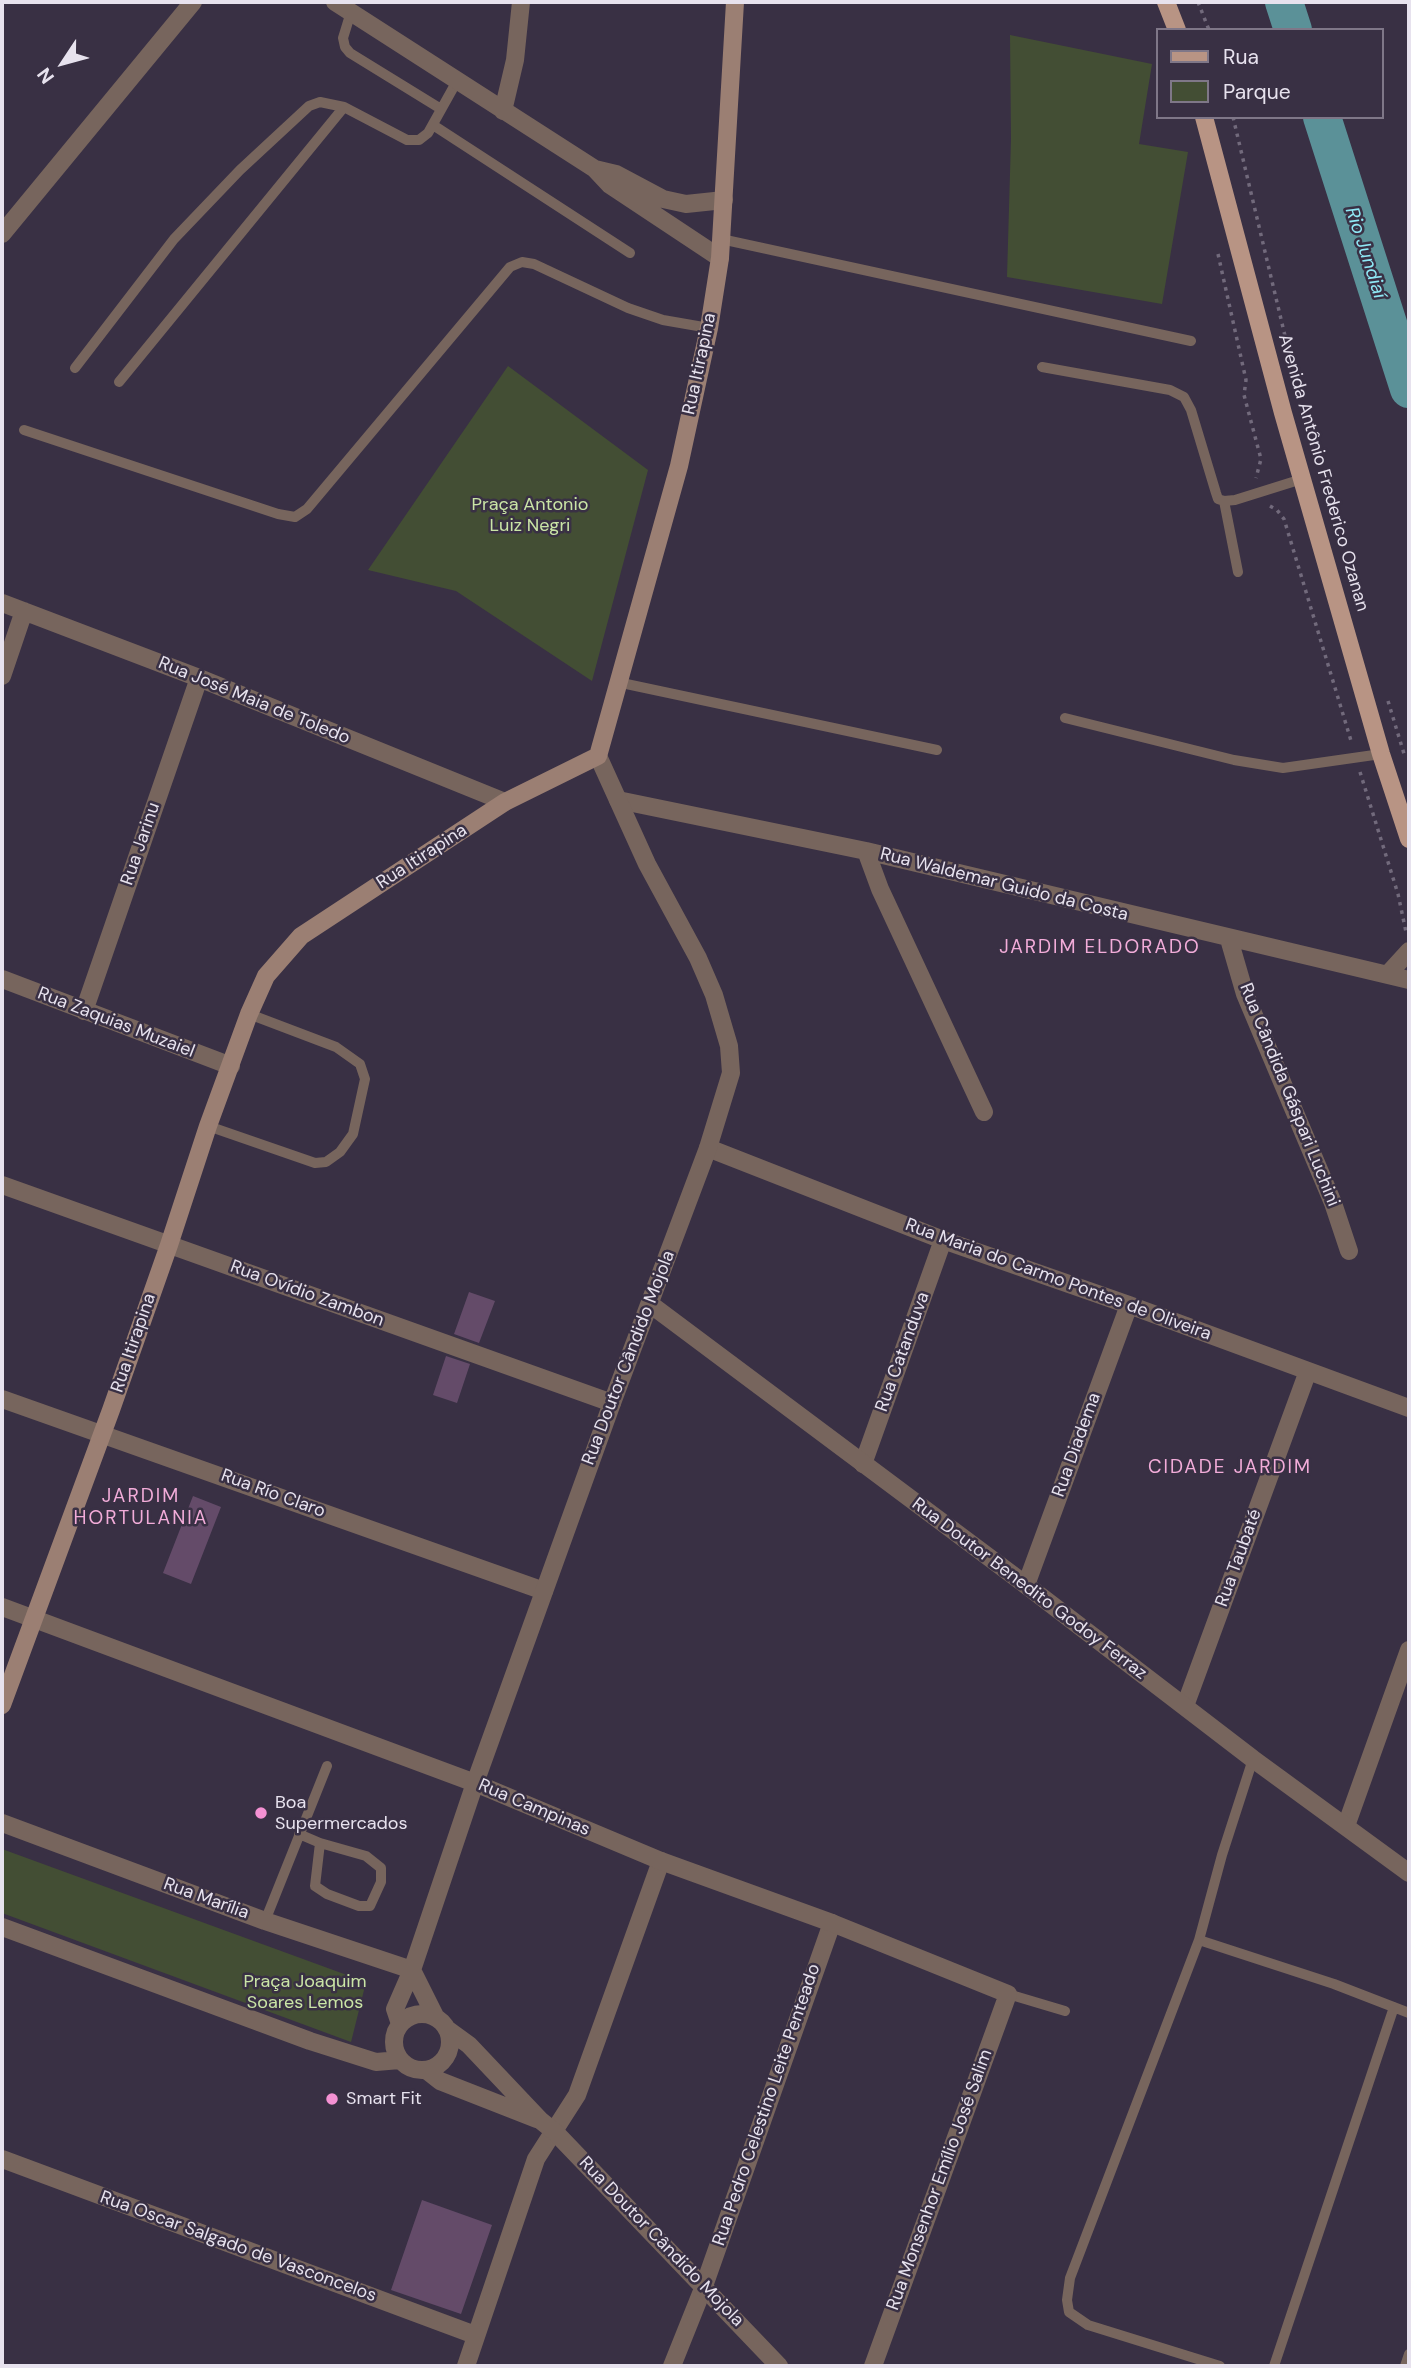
<!DOCTYPE html>
<meta charset="utf-8">
<style>
body{margin:0}
#map{position:relative;width:1411px;height:2368px;overflow:hidden;background:#393044;font-family:"DM Sans",sans-serif}
canvas{display:block}
.frame{position:absolute;inset:0;border:4px solid #e7e2ee;pointer-events:none}
.legend{position:absolute;left:1156px;top:28px;width:228px;height:91px;box-sizing:border-box;background:#393044;border:2px solid #7f7788;margin:0;padding:9px 12px;list-style:none;font-size:21px;color:#e7e2ee}
.legend li{display:flex;align-items:center;gap:14px;height:35px}
.legend b{width:35px;border:2px solid #7f7788}
.north{position:absolute;left:28px;top:28px;width:70px;height:70px;-webkit-text-stroke:5px #393044;paint-order:stroke;rotate:234deg;font-size:19px;font-weight:700;line-height:28px;text-align:center;color:#e7e2ee}
.north::after{content:'';display:block;margin:auto;width:24px;height:32px;background:#e7e2ee;clip-path:polygon(50% 0,100% 100%,50% 72%,0 100%)}
</style>
<div id="map">
<canvas width="1411" height="2368"></canvas>
<div class="frame"></div>
<ul class="legend">
<li><b style="height:9px;background:#b89484"></b>Rua</li>
<li><b style="height:19px;background:#434e34"></b>Parque</li>
</ul>
<div class="north">N</div>
</div>
<script>
const context = document.querySelector('canvas').getContext('2d');
context.lineJoin = 'round';
function paint(path, color) { context.fillStyle = color; context.fill(path, 'evenodd'); }
const toPath = rows => new Path2D(rows.map(r => 'M' + r).join(''));
function stroke(path, color, width, dash) { context.strokeStyle = color; context.lineWidth = width; context.lineCap = dash ? 'butt' : 'round'; context.setLineDash(dash || []); context.stroke(path); }
function drawText(font, color, halo, rows, align = 'center') {
  context.font = font + ' "DM Sans",sans-serif'; context.lineWidth = 5; context.setLineDash([]); context.textBaseline = 'middle'; context.strokeStyle = halo; context.fillStyle = color; for (const [text, x, y, turn = 0] of rows) {
    context.save(); context.translate(x, y); context.rotate((+turn || 0) * Math.PI / 180); context.textAlign = isNaN(turn) ? turn : align; if (halo) context.strokeText(text, 0, 0); context.fillText(text, 0, 0); context.restore();
  }
}
paint(toPath([
 [1010,35,1152,64,1139,144,1188,152,1162,304,1007,277,1011,139],
 [508,366,648,470,592,681,456,591,368,570],
 [2,1849,366,1982,351,2042,2,1913]
]), '#434e34');
stroke(toPath([
 [1284,2,1293,30],
 [1322,117,1409,389]
]), '#5b9198', 38);
paint(toPath([
 [469,1292,495,1301,479,1343,454,1334],
 [446,1356,470,1364,457,1403,433,1395],
 [193,1496,221,1507,191,1584,163,1573],
 [422,2200,492,2225,461,2314,391,2290]
]), '#644b69');
stroke(toPath([
 [1198,2,1209,30],
 [1233,117,1290,357],
 [1218,254,1246,380,1244,395,1261,459,1256,478],
 [1270,506,1277,510,1284,519,1352,744],
 [1388,701,1405,757],
 [1360,772,1398,894,1406,932]
]), '#726a7c', 3.5, [3.5, 5]);
stroke(toPath([
 [351,12,343,38,345,47,350,53,441,109],
 [433,125,630,253],
 [721,239,1191,341],
 [1042,367,1170,390,1184,397,1191,410,1216,493,1218,499,1224,501,1235,500,1302,479],
 [75,368,174,239,240,170,309,106,320,102,344,107,407,140,419,140,428,133,457,81],
 [119,382,344,107],
 [24,430,278,514,295,517,307,509,510,267,522,262,534,264,628,308,663,320,709,328],
 [1224,501,1238,572],
 [617,682,937,750],
 [1065,718,1234,760,1283,768,1381,754],
 [208,1126,315,1163,326,1162,340,1152,353,1134,365,1079,360,1064,336,1047,249,1014],
 [299,1834,320,1843,366,1856,381,1868,381,1882,370,1906,359,1906,327,1894,315,1886,320,1843],
 [265,1921,327,1766],
 [1199,1940,1334,1984,1409,2013],
 [1008,1994,1065,2011],
 [1220,2366,1088,2325,1069,2312,1067,2300,1070,2278,1199,1940,1222,1855,1253,1759],
 [1274,2366,1394,2007],
 [1405,2366,1409,2354]
]), '#77655d', 10);
stroke(toPath([
 [335,2,595,169,610,185,720,258],
 [503,111,515,60,521,2],
 [595,169,616,174,663,199,686,204,724,200],
 [2,234,193,2],
 [2,603,199,678,505,802],
 [2,676,24,611],
 [618,800,866,851,1409,980],
 [866,851,880,889,984,1112],
 [1229,939,1245,994,1333,1203,1349,1251],
 [1388,974,1409,951],
 [2,979,231,1066],
 [84,1011,199,678],
 [708,1148,943,1240,1129,1305,1409,1408],
 [2,1185,612,1403],
 [2,1399,544,1591],
 [863,1464,943,1240],
 [1026,1585,1129,1305],
 [1185,1706,1308,1371],
 [1346,1826,1409,1650],
 [2,2159,475,2335],
 [466,2366,536,2159,577,2095,661,1861],
 [672,2366,704,2286,832,1923]
]), '#77655d', 18);
stroke(toPath([
 [650,1304,1026,1585,1253,1759,1409,1873],
 [2,1607,475,1783,661,1861,832,1923,1008,1994,873,2366],
 [2,1823,265,1921,412,1970],
 [2,1927,310,2041,376,2062,400,2060],
 [412,1970,436,2018],
 '394 2042a28 28 0 1 1 56 0a28 28 0 1 1-56 0Z',
 [400,2024,395,2009,412,1970,475,1783,612,1403,708,1148,731,1073,729,1046,714,995,698,958,647,864,598,756],
 [447,2029,469,2045,540,2120,555,2132,779,2366],
 [426,2070,440,2081,537,2119]
]), '#77655d', 18);
stroke(toPath([
 [2,1705,111,1410,169,1245,208,1126,249,1014,266,976,301,936,505,802,598,756,679,466,709,328,720,258,735,2]
]), '#9b7f73', 18);
stroke(toPath([
 [1166,2,1177,30],
 [1204,117,1283,413,1381,754,1409,839]
]), '#b89484', 18);
for (const [x, y, r, color] of [
 [261,1813,7,"#f491d3"],
 [332,2099,7,"#f491d3"]
]) { const dot = new Path2D(); dot.arc(x, y, r, 0, 2 * Math.PI); context.fillStyle = color; context.fill(dot); stroke(dot, '#393044', 2.5); }
drawText('18px', '#e7e2ee', '#393044', [
 ["Rua Itirapina",700,364,-78],
 ["Avenida Antônio Frederico Ozanan",1323,473,74],
 ["Rua José Maia de Toledo",254,701,22],
 ["Rua Jarinu",141,844,-71],
 ["Rua Itirapina",422,857,-33],
 ["Rua Waldemar Guido da Costa",1004,885,14],
 ["Rua Zaquias Muzaiel",116,1023,21],
 ["Rua Cândida Gáspari Luchini",1289,1095,68],
 ["Rua Maria do Carmo Pontes de Oliveira",1058,1280,20],
 ["Rua Ovídio Zambon",307,1294,20],
 ["Rua Itirapina",134,1343,-71],
 ["Rua Catanduva",903,1352,-70],
 ["Rua Doutor Cândido Mojola",629,1358,-69],
 ["Rua Diadema",1077,1445,-70],
 ["Rua Río Claro",273,1494,20],
 ["Rua Taubaté",1239,1558,-70],
 ["Rua Doutor Benedito Godoy Ferraz",1029,1589,37],
 ["Rua Campinas",534,1808,23],
 ["Rua Marília",206,1899,20],
 ["Rua Pedro Celestino Leite Penteado",767,2105,-71],
 ["Rua Monsenhor Emílio José Salim",940,2180,-70],
 ["Rua Doutor Cândido Mojola",661,2242,46],
 ["Rua Oscar Salgado de Vasconcelos",238,2247,20]
]);
drawText('18px', '#cae5a6', '#393044', [
 ["Praça Antonio",530,505],
 ["Luiz Negri",530,526],
 ["Praça Joaquim",305,1982],
 ["Soares Lemos",305,2003]
]);
drawText('18px', '#e7e2ee', '#393044', [
 ["Boa",275,1803],
 ["Supermercados",275,1824],
 ["Smart Fit",346,2099]
], 'left');
drawText('italic 19px', '#8fe8f5', '#393044', [
 ["Rio Jundiaí",1365,253,72]
]);
context.letterSpacing = '2px';
drawText('19px', '#f2acd9', '#393044', [
 ["JARDIM ELDORADO",1100,948],
 ["CIDADE JARDIM",1230,1468],
 ["JARDIM",141,1497],
 ["HORTULANIA",141,1519]
]);
context.letterSpacing = '0px';
</script>
